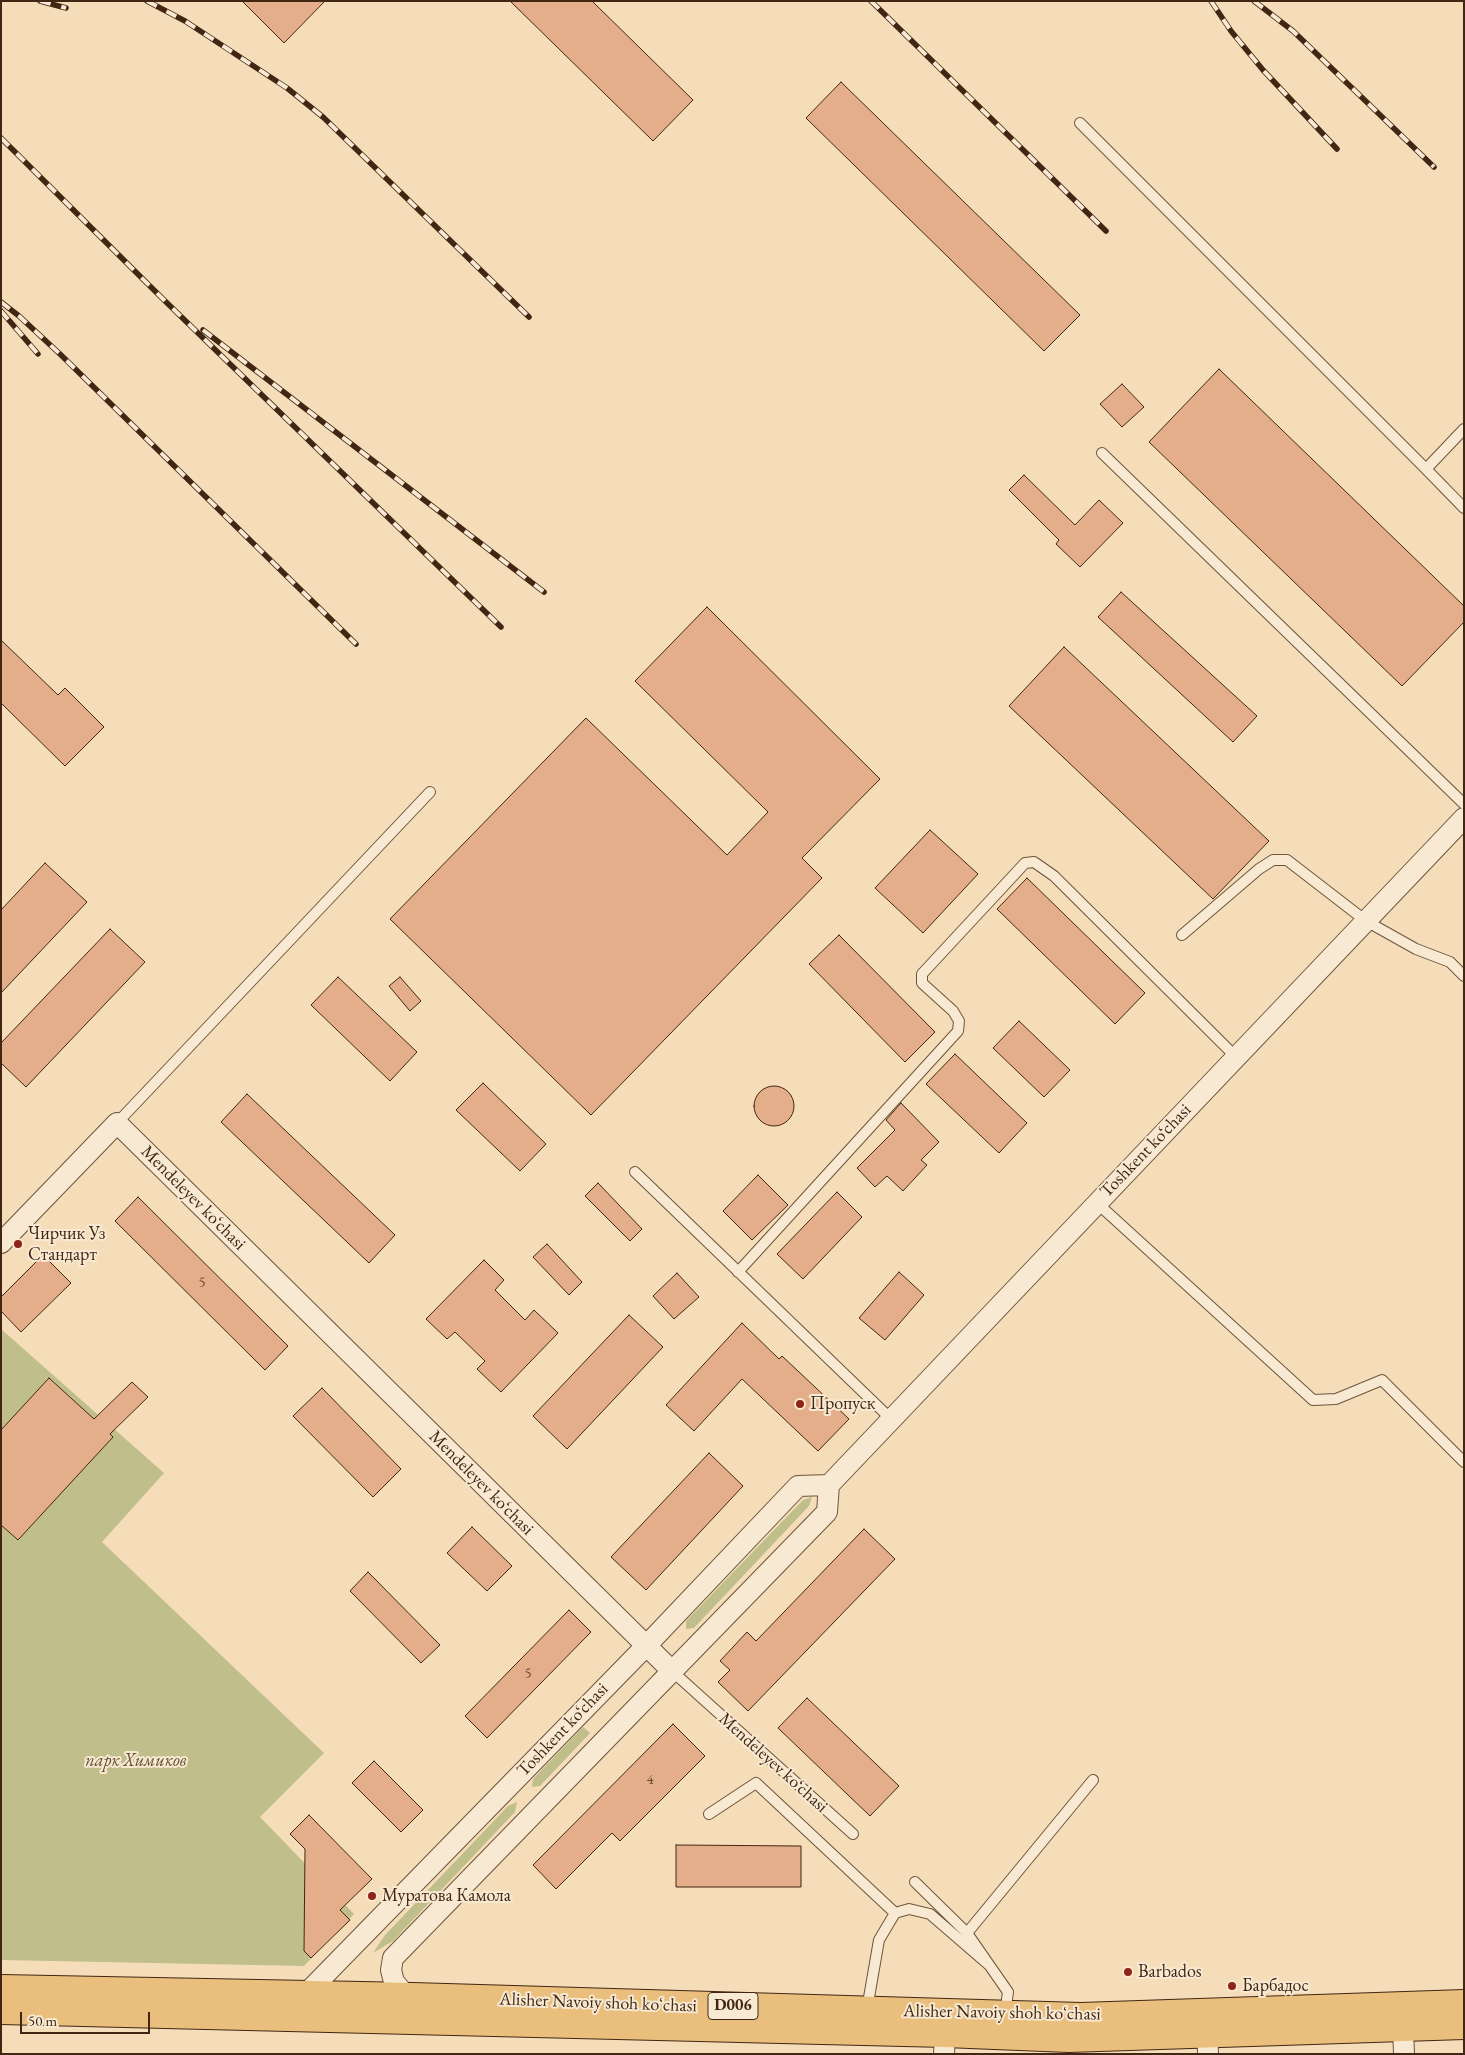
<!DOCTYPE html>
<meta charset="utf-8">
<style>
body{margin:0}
#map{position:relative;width:1465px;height:2055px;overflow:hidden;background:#f5ddb9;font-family:"EB Garamond",serif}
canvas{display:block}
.frame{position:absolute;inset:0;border:2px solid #412713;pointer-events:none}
.scale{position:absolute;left:20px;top:2012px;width:130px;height:22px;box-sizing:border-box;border:2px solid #412713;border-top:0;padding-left:6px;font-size:15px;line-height:18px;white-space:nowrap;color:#412713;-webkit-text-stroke:4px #f8e9d2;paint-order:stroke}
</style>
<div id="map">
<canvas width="1465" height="2055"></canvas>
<div class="frame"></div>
<div class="scale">50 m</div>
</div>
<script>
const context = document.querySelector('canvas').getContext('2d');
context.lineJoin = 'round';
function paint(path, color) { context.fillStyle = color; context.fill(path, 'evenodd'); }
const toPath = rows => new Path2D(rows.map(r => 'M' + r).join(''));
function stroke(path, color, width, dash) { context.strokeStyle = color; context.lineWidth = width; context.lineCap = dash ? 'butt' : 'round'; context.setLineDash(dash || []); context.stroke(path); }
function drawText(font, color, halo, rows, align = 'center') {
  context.font = font + ' "EB Garamond",serif'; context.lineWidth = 4; context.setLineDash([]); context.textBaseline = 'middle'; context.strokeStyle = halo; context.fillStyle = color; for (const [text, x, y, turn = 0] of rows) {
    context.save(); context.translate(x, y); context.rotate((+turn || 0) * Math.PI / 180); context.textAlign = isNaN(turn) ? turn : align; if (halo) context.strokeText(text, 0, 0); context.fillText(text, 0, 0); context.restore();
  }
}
paint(toPath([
 [1,1329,164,1473,102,1542,324,1753,260,1817,354,1914,304,1966,1,1960],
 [812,1497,809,1506,694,1628,686,1629,686,1621,803,1500],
 [583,1727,590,1733,540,1786,532,1787,533,1779],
 [517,1802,515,1812,393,1941,373,1953,385,1935,508,1806]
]), '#c0bf8c');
const building = toPath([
 [242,1,325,1,284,43,242,1],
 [510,1,592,1,693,100,653,141,510,1],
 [841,82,1080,315,1044,351,806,118,841,82],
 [1219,369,1464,606,1464,622,1402,686,1149,442,1219,369],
 [1122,384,1144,407,1122,427,1100,404,1122,384],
 [1024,475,1075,525,1099,500,1123,523,1080,567,1056,544,1059,540,1009,490,1024,475],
 [1121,592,1257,716,1233,742,1098,617,1121,592],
 [707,607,880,779,802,858,822,878,591,1115,390,919,586,718,727,855,768,812,635,681,707,607],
 [1,640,58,695,65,688,104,727,65,766,1,703,1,640],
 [1064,647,1269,841,1213,899,1009,706,1064,647],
 [930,830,978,874,923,933,875,888,930,830],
 [45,863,87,902,1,993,1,910,45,863],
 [1027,878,1145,993,1115,1024,997,909,1027,878],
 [110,929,145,962,26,1087,1,1063,1,1043,110,929],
 [839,935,935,1032,905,1062,809,964,839,935],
 [338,977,417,1052,390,1081,311,1005,338,977],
 [400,977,421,1001,410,1011,389,986,400,977],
 [1019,1021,1070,1070,1044,1097,993,1048,1019,1021],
 [955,1054,1027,1123,999,1153,926,1084,955,1054],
 [483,1083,546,1144,520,1171,456,1110,483,1083],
 '754 1106a20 20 0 1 1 40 0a20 20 0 1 1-40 0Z',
 [247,1094,395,1235,369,1263,221,1122,247,1094],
 [901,1103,939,1142,921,1160,927,1165,903,1191,887,1176,875,1187,857,1168,895,1130,886,1120,901,1103],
 [758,1175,788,1205,752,1240,723,1211,758,1175],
 [598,1183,642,1229,630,1241,585,1196,598,1183],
 [837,1192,862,1217,803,1279,777,1254,837,1192],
 [138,1197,288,1346,265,1370,115,1221,138,1197],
 [547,1244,582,1282,569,1295,533,1257,547,1244],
 [43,1255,71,1283,21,1332,1,1311,1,1297,43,1255],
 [484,1260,504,1280,495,1290,525,1320,534,1310,558,1333,501,1392,477,1369,485,1361,455,1332,447,1339,426,1319,484,1260],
 [899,1272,924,1295,885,1340,859,1318,899,1272],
 [677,1273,699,1297,674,1319,653,1296,677,1273],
 [629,1315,663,1347,567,1449,533,1416,629,1315],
 [742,1323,779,1359,782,1356,849,1419,818,1451,742,1379,694,1431,666,1405,742,1323],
 [49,1378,94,1419,132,1382,148,1397,110,1434,113,1437,18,1540,1,1525,1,1430,49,1378],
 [322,1388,401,1469,373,1497,293,1416,322,1388],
 [709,1453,743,1486,646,1590,611,1557,709,1453],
 [472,1527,512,1566,487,1591,447,1553,472,1527],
 [864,1529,895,1559,748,1711,718,1682,730,1670,720,1661,747,1632,756,1641,864,1529],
 [368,1572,440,1645,421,1663,350,1591,368,1572],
 [569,1610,591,1632,487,1738,465,1716,569,1610],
 [807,1698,899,1786,870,1816,778,1728,807,1698],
 [673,1724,705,1756,620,1841,612,1833,556,1889,533,1865,673,1724],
 [374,1761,423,1810,401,1832,352,1783,374,1761],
 [309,1815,372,1879,340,1910,350,1920,311,1958,304,1951,305,1849,290,1834,309,1815],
 [676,1845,801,1846,801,1887,676,1887,676,1845]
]);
paint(building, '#e5ae8a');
stroke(building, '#412713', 1);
const service = toPath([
 [1080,123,1426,469],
 [1464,429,1426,469,1464,508],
 [1102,453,1464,804],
 [1182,935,1259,869,1273,860,1287,860,1366,921,1416,949,1450,962,1464,976],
 [117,1123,430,792],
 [635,1172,891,1419],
 [1097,1203,1313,1400,1336,1399,1382,1380,1464,1462],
 [738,1272,958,1031,959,1021,953,1011,922,983,922,974,1025,863,1034,862,1054,876,1236,1057],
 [672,1671,853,1834],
 [709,1814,756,1783,895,1913],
 [915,1882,967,1933,1008,1992,1005,2014],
 [967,1933,1093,1780],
 [867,2009,879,1940,895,1913,909,1909,930,1914,989,1965]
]);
const minor = toPath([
 [1,1243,117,1123,672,1671],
 [829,1485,1464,818],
 [305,1995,646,1646,798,1486,829,1485,827,1512,393,1958,391,1970,394,1982,402,1991,413,1997],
 [1207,2021,1208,2054],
 [1403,2028,1404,2054],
 [944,2054,945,2033]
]);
const primary = toPath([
 [1,1989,413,1997,1081,2017,1464,2004],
 [1,2010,945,2033,1069,2038,1464,2025]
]);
stroke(service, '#6e543c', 12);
stroke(minor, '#6e543c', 22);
stroke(primary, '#412713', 30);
stroke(service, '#f8e9d2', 10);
stroke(minor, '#f8e9d2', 20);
stroke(primary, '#eabe7c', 28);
const rail = toPath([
 [40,1,66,8],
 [147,1,185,21,287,88,323,117,529,317],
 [871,1,1106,231],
 [1211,1,1231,31,1263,70,1337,149],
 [1254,1,1293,31,1434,167],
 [1,138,164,300,501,627],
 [1,302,19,316,61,355,356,644],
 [1,311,38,354],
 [203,330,544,592]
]);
stroke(rail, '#412713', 5.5);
stroke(rail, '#f8e9d2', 4, [11]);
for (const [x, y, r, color] of [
 [18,1244,5,"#8f2418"],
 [800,1404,5,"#8f2418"],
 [372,1896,5,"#8f2418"],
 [1128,1972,5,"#8f2418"],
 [1232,1986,5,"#8f2418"]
]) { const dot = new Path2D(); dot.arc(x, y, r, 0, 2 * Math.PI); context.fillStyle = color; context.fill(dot); stroke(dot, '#f8e9d2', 2); }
drawText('15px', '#6a4931', null, [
 ["5",202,1283],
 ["5",528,1674],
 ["4",650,1780]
]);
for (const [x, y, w] of [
 [733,2006,50]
]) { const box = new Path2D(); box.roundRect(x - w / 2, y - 13.5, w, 27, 4); context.fillStyle = '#f8e9d2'; context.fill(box); stroke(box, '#412713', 1); }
drawText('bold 16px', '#412713', null, [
 ["D006",733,2006]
]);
drawText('18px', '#412713', '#f8e9d2', [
 ["Toshkent ko‘chasi",1146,1151,-46],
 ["Mendeleyev ko‘chasi",193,1198,45],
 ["Mendeleyev ko‘chasi",481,1483,45],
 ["Toshkent ko‘chasi",563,1730,-46],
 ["Mendeleyev ko‘chasi",773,1763,42],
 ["Alisher Navoiy shoh koʻchasi",598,2003,2],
 ["Alisher Navoiy shoh koʻchasi",1002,2013,1]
]);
drawText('18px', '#412713', '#f8e9d2', [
 ["Чирчик Уз",28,1234],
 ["Стандарт",28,1255],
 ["Пропуск",810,1404],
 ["Муратова Камола",382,1896],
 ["Barbados",1138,1972],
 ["Барбадос",1242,1986]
], 'left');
drawText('italic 18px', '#614d31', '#f8e9d2', [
 ["парк Химиков",136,1761]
]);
</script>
